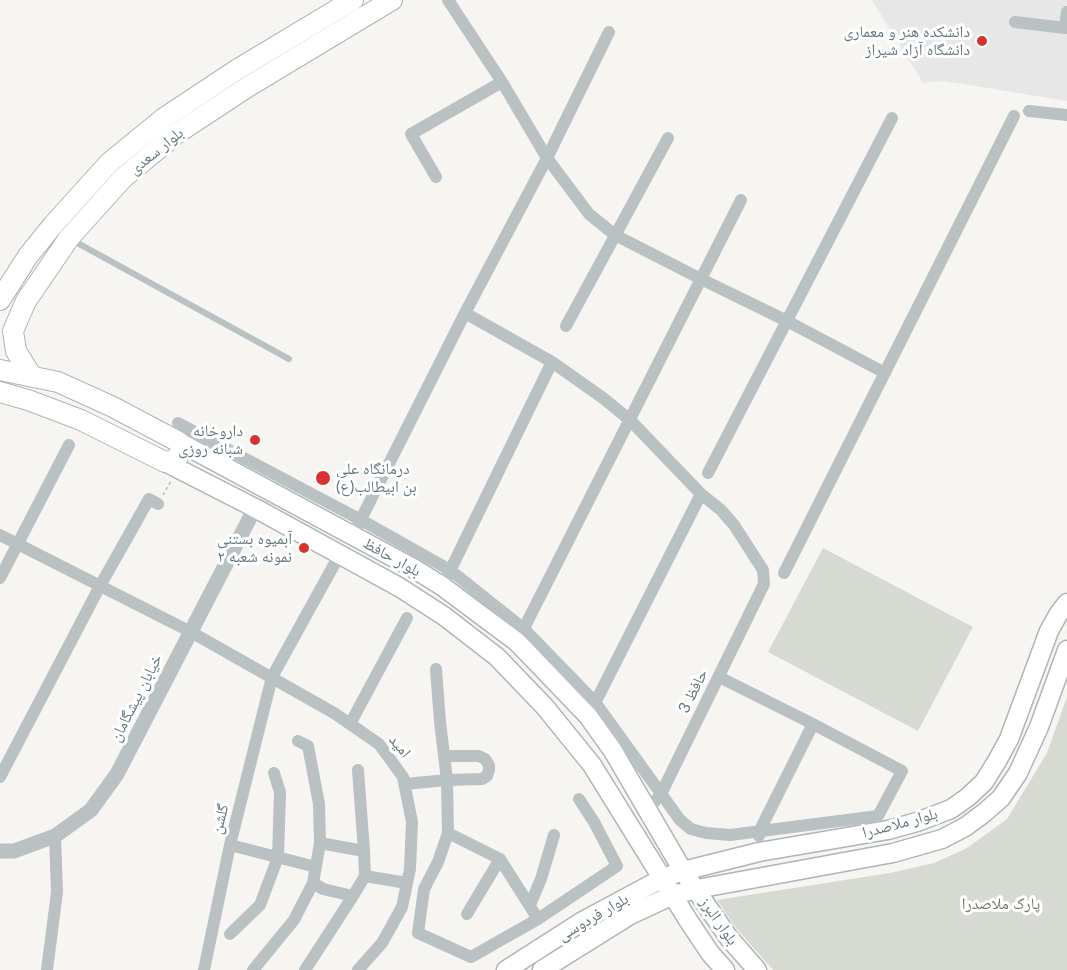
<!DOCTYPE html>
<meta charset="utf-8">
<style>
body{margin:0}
canvas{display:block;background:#f6f5f2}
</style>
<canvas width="1067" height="970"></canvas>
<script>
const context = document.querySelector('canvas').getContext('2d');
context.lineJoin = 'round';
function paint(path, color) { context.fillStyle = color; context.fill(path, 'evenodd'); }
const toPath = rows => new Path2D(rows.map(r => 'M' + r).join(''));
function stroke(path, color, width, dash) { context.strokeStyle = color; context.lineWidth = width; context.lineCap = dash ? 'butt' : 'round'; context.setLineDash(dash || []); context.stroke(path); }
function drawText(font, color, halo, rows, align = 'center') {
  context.font = font + ' Lato,"Noto Naskh Arabic",sans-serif'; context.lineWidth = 6; context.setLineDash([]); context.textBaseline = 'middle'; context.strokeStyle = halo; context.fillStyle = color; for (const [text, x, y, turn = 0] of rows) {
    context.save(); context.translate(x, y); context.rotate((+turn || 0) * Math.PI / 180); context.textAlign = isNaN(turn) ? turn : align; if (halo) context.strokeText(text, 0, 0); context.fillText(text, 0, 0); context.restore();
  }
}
paint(toPath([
 [872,0,1067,0,1067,101,945,81,923,83]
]), '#e6e7e6');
paint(toPath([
 [823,548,973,627,918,731,768,652],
 [1067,697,1067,970,773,970,736,928,717,900,890,873,934,863,967,848,1007,819,1047,753]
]), '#d7dad2');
const secondary = toPath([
 [179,442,413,568,442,586,517,642,588,716,613,751,683,871,729,938,757,970],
 [165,462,255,508,399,587,444,616,497,657,545,707,592,765,688,920,710,953,725,970],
 [506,970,581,922,663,878,683,871,759,852,888,830,917,822,951,809,968,797,984,782,997,761,1009,739,1049,631,1059,613,1067,603],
 [542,970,630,915,673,895,697,889,893,853,942,839,965,827,984,813,1001,798,1018,773,1039,727,1067,650]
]);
const primary = toPath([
 [0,300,28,256,53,225,109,163,164,118,238,69,353,0],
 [0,370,58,382,113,407,179,442,181,447,180,453,177,458,171,461,165,462,81,420,28,400,0,392],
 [31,375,16,351,13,331,26,301,69,238,123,178,176,134,249,86,392,0]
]);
stroke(secondary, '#adb5b7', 21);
stroke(primary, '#aeb5b7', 22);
stroke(toPath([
 [163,495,171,481]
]), '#b5babb', 1.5, [3, 3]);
stroke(toPath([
 [72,240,289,359]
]), '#bac1c2', 6);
stroke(toPath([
 [448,0,502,82,547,158,589,214,615,235,701,279,787,321,885,373],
 [1015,22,1065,28,1067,12],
 [1029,111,1067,115],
 [436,177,411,134,502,82],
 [465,313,552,362,603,398,630,420,701,494,721,510,734,525,763,570,764,584,661,794,647,811],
 [566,326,668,138],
 [178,423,361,520,450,570,524,629,595,702,680,820,691,829,706,833,730,835,878,816,902,771,813,724,719,677],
 [708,473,892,118],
 [0,535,191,632,334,713,379,744,403,777,412,822,410,869,402,907,382,943,358,970],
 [353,535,465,313,547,158,609,32],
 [784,573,1014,116],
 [447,577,552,362],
 [0,578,69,445],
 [520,636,741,200],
 [436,669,440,722,447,780,448,833,438,862,424,889,418,933,471,957,538,919,500,859,448,833],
 [593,707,701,494],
 [350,724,407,618],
 [298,741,308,746,319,804,320,843],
 [358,770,364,851],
 [0,777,100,586,149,499,158,504],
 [405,784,447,780,482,779,487,776,489,770,489,765,485,759,479,756,444,756],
 [759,836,759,832,813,724],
 [320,843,364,851,365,876,353,896,323,889,313,883,320,843],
 [230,845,316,867],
 [365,876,407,883],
 [530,905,541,879,554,835],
 [467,914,500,859],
 [538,919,617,866,594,822,579,799],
 [230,934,260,905,278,857,280,792,274,773],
 [47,970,57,892,55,836],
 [204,970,230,845,272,677,340,554],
 [253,970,294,920,313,883],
 [305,970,353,896]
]), '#bac1c2', 12);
stroke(toPath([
 [0,851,14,851,55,836,91,810,117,774,255,508]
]), '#bac1c2', 15);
stroke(secondary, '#fff', 18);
stroke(primary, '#fff', 20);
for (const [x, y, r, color] of [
 [982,41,6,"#d83230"],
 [255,440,6,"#d83230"],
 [323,478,8,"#d83230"],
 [304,548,6,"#d83230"]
]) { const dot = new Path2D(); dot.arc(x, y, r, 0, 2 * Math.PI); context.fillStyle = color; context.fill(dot); stroke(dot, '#fff', 2); }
drawText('16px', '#62777c', '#fff', [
 ["دانشکده هنر و معماری",970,32],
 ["دانشگاه آزاد شیراز",970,50],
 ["داروخانه",243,431],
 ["شبانه روزی",243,449],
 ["درمانگاه علی",336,469,"left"],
 ["بن ابیطالب(ع)",336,487,"left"],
 ["آبمیوه بستنی",292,539],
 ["نمونه شعبه ۲",292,557]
], 'right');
drawText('16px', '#62777c', '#fff', [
 ["بلوار سعدی",156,151,-39],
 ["بلوار حافظ",392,557,29],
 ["حافظ 3",693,691,-64],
 ["خیابان پیشگامان",136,698,-63],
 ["امید",400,746,51],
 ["گلشن",220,819,-76],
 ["بلوار ملاصدرا",900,823,-15],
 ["بلوار فردوسی",593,917,-30],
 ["بلوار البرز",719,921,55]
]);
drawText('16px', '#6d7965', '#fff', [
 ["پارک ملاصدرا",1001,904]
]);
</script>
